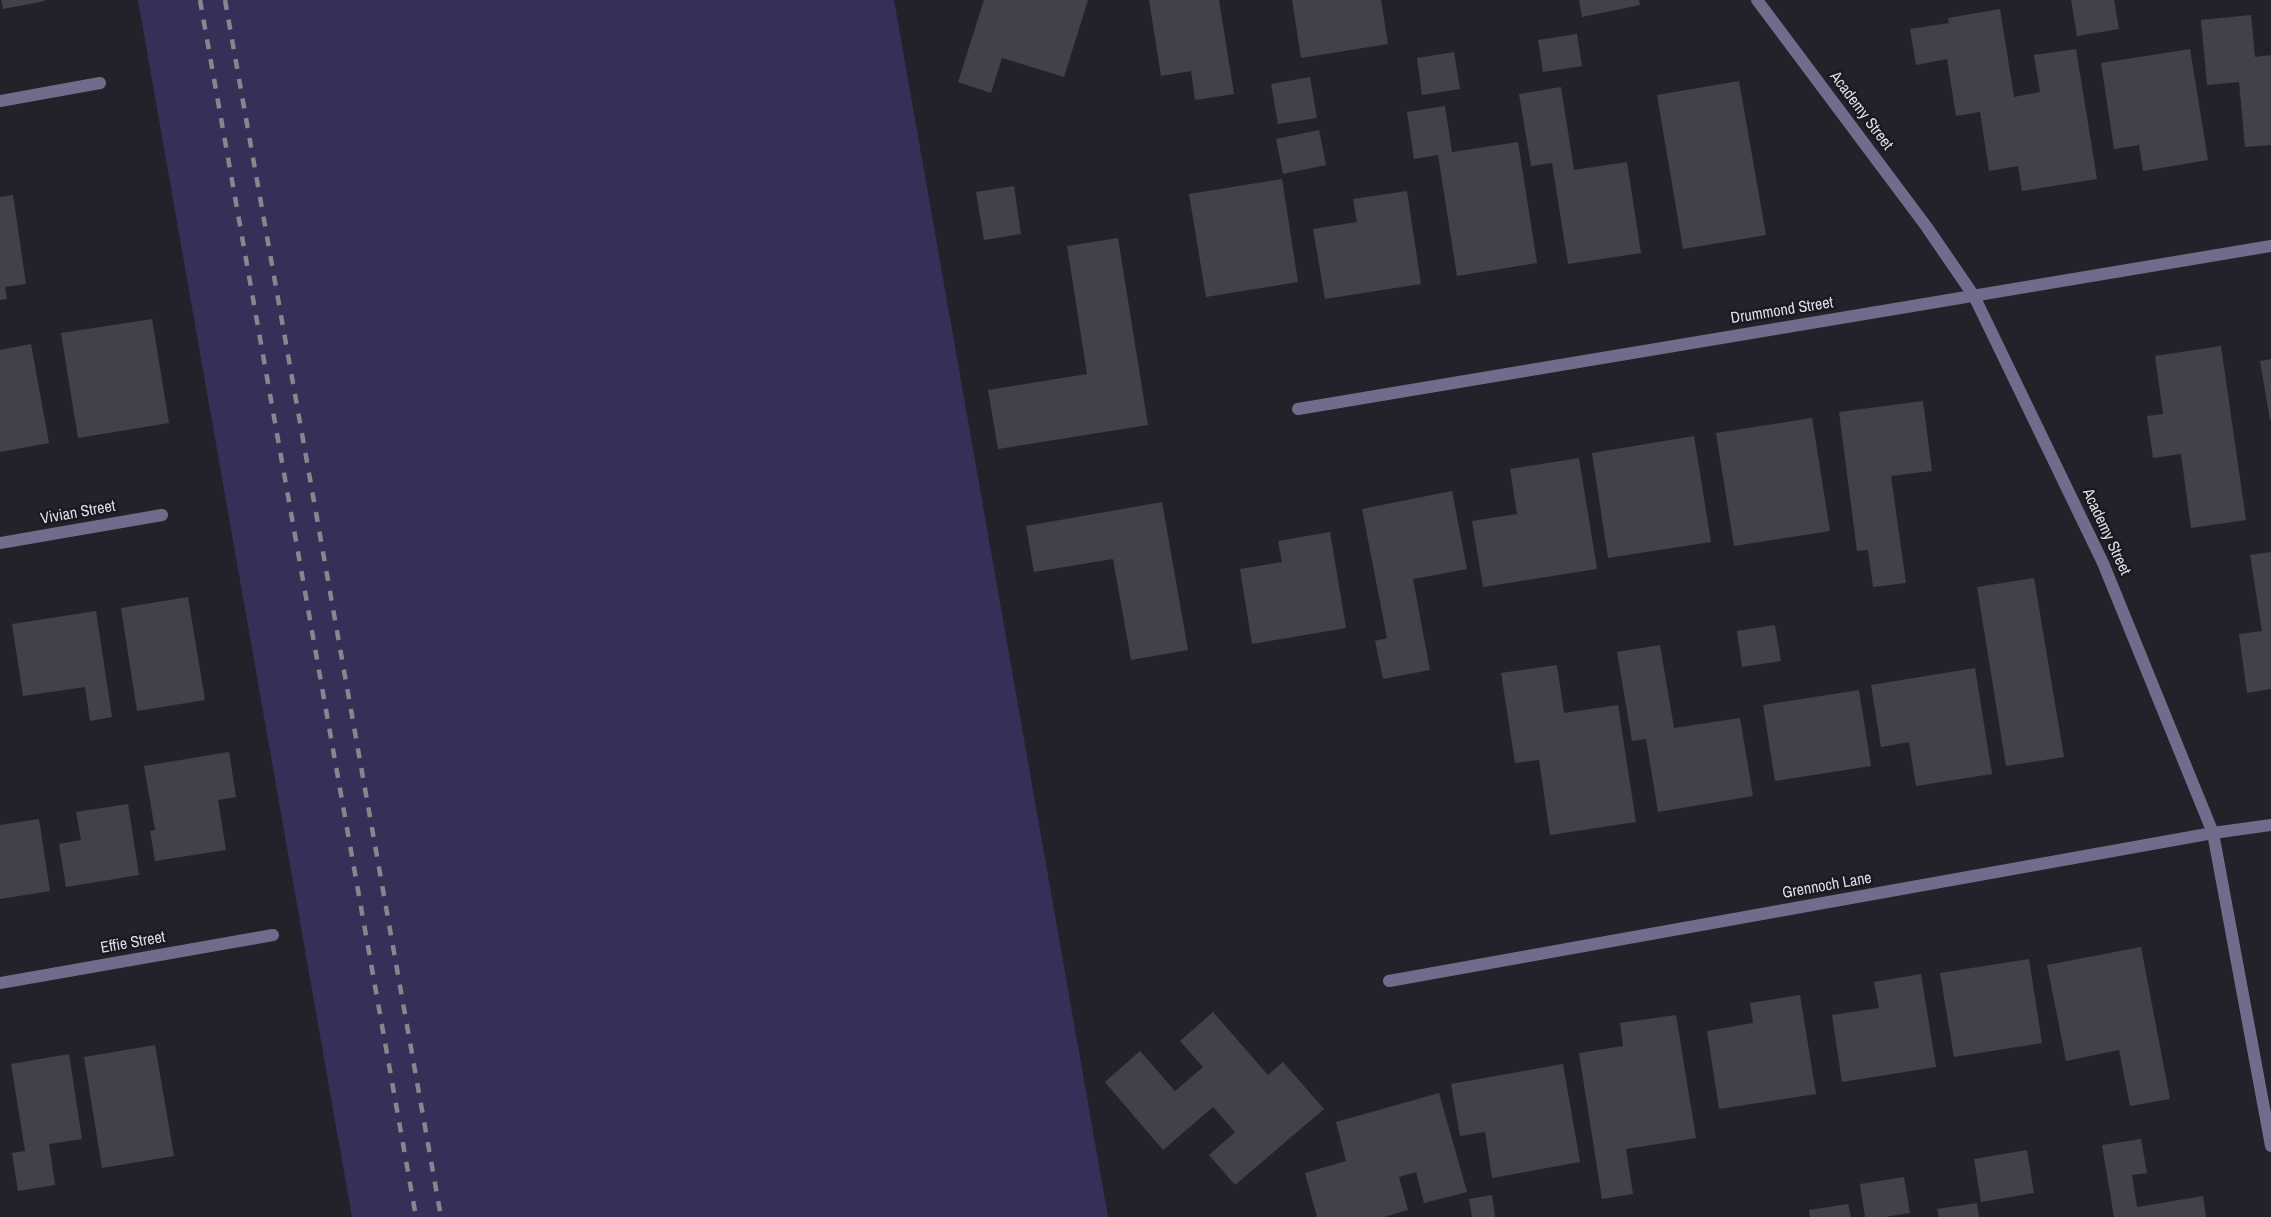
<!DOCTYPE html>
<style>
body{margin:0}
canvas{display:block;background:#23222a}
</style>
<canvas width="2271" height="1217"></canvas>
<script>
const context = document.querySelector('canvas').getContext('2d');
context.lineJoin = 'round';
function paint(path, color) { context.fillStyle = color; context.fill(path, 'evenodd'); }
const toPath = rows => new Path2D(rows.map(r => 'M' + r).join(''));
function stroke(path, color, width, dash) { context.strokeStyle = color; context.lineWidth = width; context.lineCap = dash ? 'butt' : 'round'; context.setLineDash(dash || []); context.stroke(path); }
function drawText(font, color, halo, rows, align = 'center') {
  context.font = font + ' "Archivo Narrow",sans-serif'; context.lineWidth = 5; context.setLineDash([]); context.textBaseline = 'middle'; context.strokeStyle = halo; context.fillStyle = color; for (const [text, x, y, turn = 0] of rows) {
    context.save(); context.translate(x, y); context.rotate((+turn || 0) * Math.PI / 180); context.textAlign = isNaN(turn) ? turn : align; if (halo) context.strokeText(text, 0, 0); context.fillText(text, 0, 0); context.restore();
  }
}
paint(toPath([
 [138,0,894,0,1108,1217,352,1217]
]), '#382f59');
paint(toPath([
 [1,0,45,0,45,1,3,9],
 [984,0,1088,0,1064,77,1002,58,991,93,958,82],
 [1149,0,1219,0,1234,94,1195,100,1191,71,1161,76],
 [1292,0,1381,0,1388,44,1301,58],
 [1579,0,1639,0,1640,5,1582,17],
 [2071,0,2114,0,2119,29,2077,36],
 [2000,9,2014,97,2040,92,2034,55,2076,49,2097,179,2022,191,2018,166,1989,171,1980,112,1956,116,1947,59,1916,65,1910,29,1949,23,1948,18],
 [2251,15,2255,57,2271,55,2271,145,2245,147,2239,82,2207,85,2201,20],
 [1577,34,1582,66,1543,72,1538,40],
 [2190,49,2208,160,2143,171,2139,145,2114,149,2101,63],
 [1454,52,1460,89,1422,95,1417,58],
 [1310,77,1317,118,1278,124,1271,84],
 [1739,81,1766,235,1683,249,1657,95],
 [1561,87,1574,170,1627,162,1641,253,1568,264,1552,163,1531,166,1519,94],
 [1445,106,1452,152,1518,142,1537,263,1457,276,1438,155,1414,159,1407,112],
 [1319,130,1326,165,1283,174,1276,139],
 [1282,179,1298,282,1206,297,1189,194],
 [1014,186,1021,234,984,240,976,192],
 [1407,191,1421,284,1325,299,1313,229,1357,222,1353,199],
 [13,195,26,284,5,287,7,299,0,300,0,197],
 [1118,238,1148,425,998,449,988,390,1087,374,1067,246],
 [152,319,169,423,78,438,61,333],
 [31,344,49,443,0,452,0,350],
 [2221,346,2246,520,2191,528,2181,454,2153,458,2147,416,2163,414,2155,356],
 [2271,359,2271,420,2270,420,2260,361],
 [1923,401,1932,471,1891,476,1906,583,1873,587,1868,550,1857,551,1839,412],
 [1812,418,1830,531,1734,546,1716,433],
 [1694,436,1711,542,1608,558,1592,453],
 [1579,458,1597,569,1483,587,1472,521,1517,514,1510,469],
 [1452,491,1467,569,1413,579,1430,670,1383,679,1375,641,1387,638,1362,509],
 [1162,502,1188,650,1131,660,1113,559,1034,572,1026,526],
 [1330,532,1346,628,1252,644,1240,569,1282,562,1278,541],
 [2271,552,2271,689,2247,693,2239,634,2262,631,2250,555],
 [2034,578,2064,757,2006,766,1977,587],
 [188,597,205,700,137,711,121,608],
 [96,611,112,717,90,721,85,687,23,696,12,624],
 [1775,625,1781,661,1742,667,1737,631],
 [1660,645,1674,728,1740,718,1753,796,1658,812,1646,739,1632,741,1617,652],
 [1557,665,1564,713,1618,705,1636,822,1550,835,1539,760,1515,763,1501,673],
 [1975,668,1992,774,1916,786,1909,742,1881,747,1871,685],
 [1859,690,1871,766,1775,781,1763,705],
 [229,752,236,797,218,800,226,850,155,861,150,831,155,830,144,766],
 [128,804,139,875,66,887,59,844,81,840,76,812],
 [39,819,50,891,0,899,0,825],
 [2141,947,2170,1099,2130,1106,2119,1050,2066,1061,2047,965],
 [2029,959,2042,1043,1954,1057,1940,973],
 [1921,974,1936,1067,1842,1082,1832,1015,1879,1008,1874,982],
 [1800,995,1816,1094,1719,1109,1707,1031,1753,1023,1750,1003],
 [1213,1012,1268,1075,1283,1062,1324,1109,1235,1185,1209,1155,1235,1132,1213,1107,1163,1150,1105,1082,1140,1051,1175,1091,1203,1067,1180,1041],
 [1676,1015,1696,1138,1626,1149,1633,1194,1602,1199,1579,1053,1623,1046,1620,1023],
 [155,1045,174,1156,102,1168,84,1057],
 [69,1054,82,1139,49,1144,55,1185,18,1191,12,1153,25,1151,11,1064],
 [1563,1064,1580,1162,1492,1178,1485,1132,1460,1136,1451,1084],
 [1439,1093,1467,1192,1424,1203,1416,1172,1399,1177,1408,1210,1384,1217,1317,1217,1305,1173,1346,1161,1336,1122],
 [2141,1139,2147,1173,2132,1175,2137,1207,2203,1196,2206,1217,2114,1217,2102,1145],
 [2027,1150,2034,1193,1981,1202,1974,1159],
 [1904,1177,1910,1213,1885,1217,1865,1217,1860,1184],
 [1492,1195,1495,1217,1472,1217,1469,1199],
 [1977,1203,1979,1217,1939,1217,1937,1209],
 [1848,1204,1851,1217,1810,1217,1809,1210]
]), '#424049');
stroke(toPath([
 [0,101,100,83],
 [1298,409,2271,246],
 [0,543,162,515],
 [1389,981,2213,833,2271,825],
 [0,983,273,935]
]), '#716c8c', 12);
stroke(toPath([
 [1757,0,1926,226,1974,296,2103,563,2213,833,2271,1146]
]), '#716c8c', 12);
stroke(toPath([
 [200,0,416,1217],
 [225,0,441,1217]
]), '#87868d', 4.5, [10, 10]);
drawText('16px', '#dedde3', '#1a1921', [
 ["Academy Street",1861,111,53],
 ["Drummond Street",1782,311,-9],
 ["Vivian Street",78,513,-10],
 ["Academy Street",2106,532,65],
 ["Grennoch Lane",1827,886,-10],
 ["Effie Street",133,943,-10]
]);
</script>
